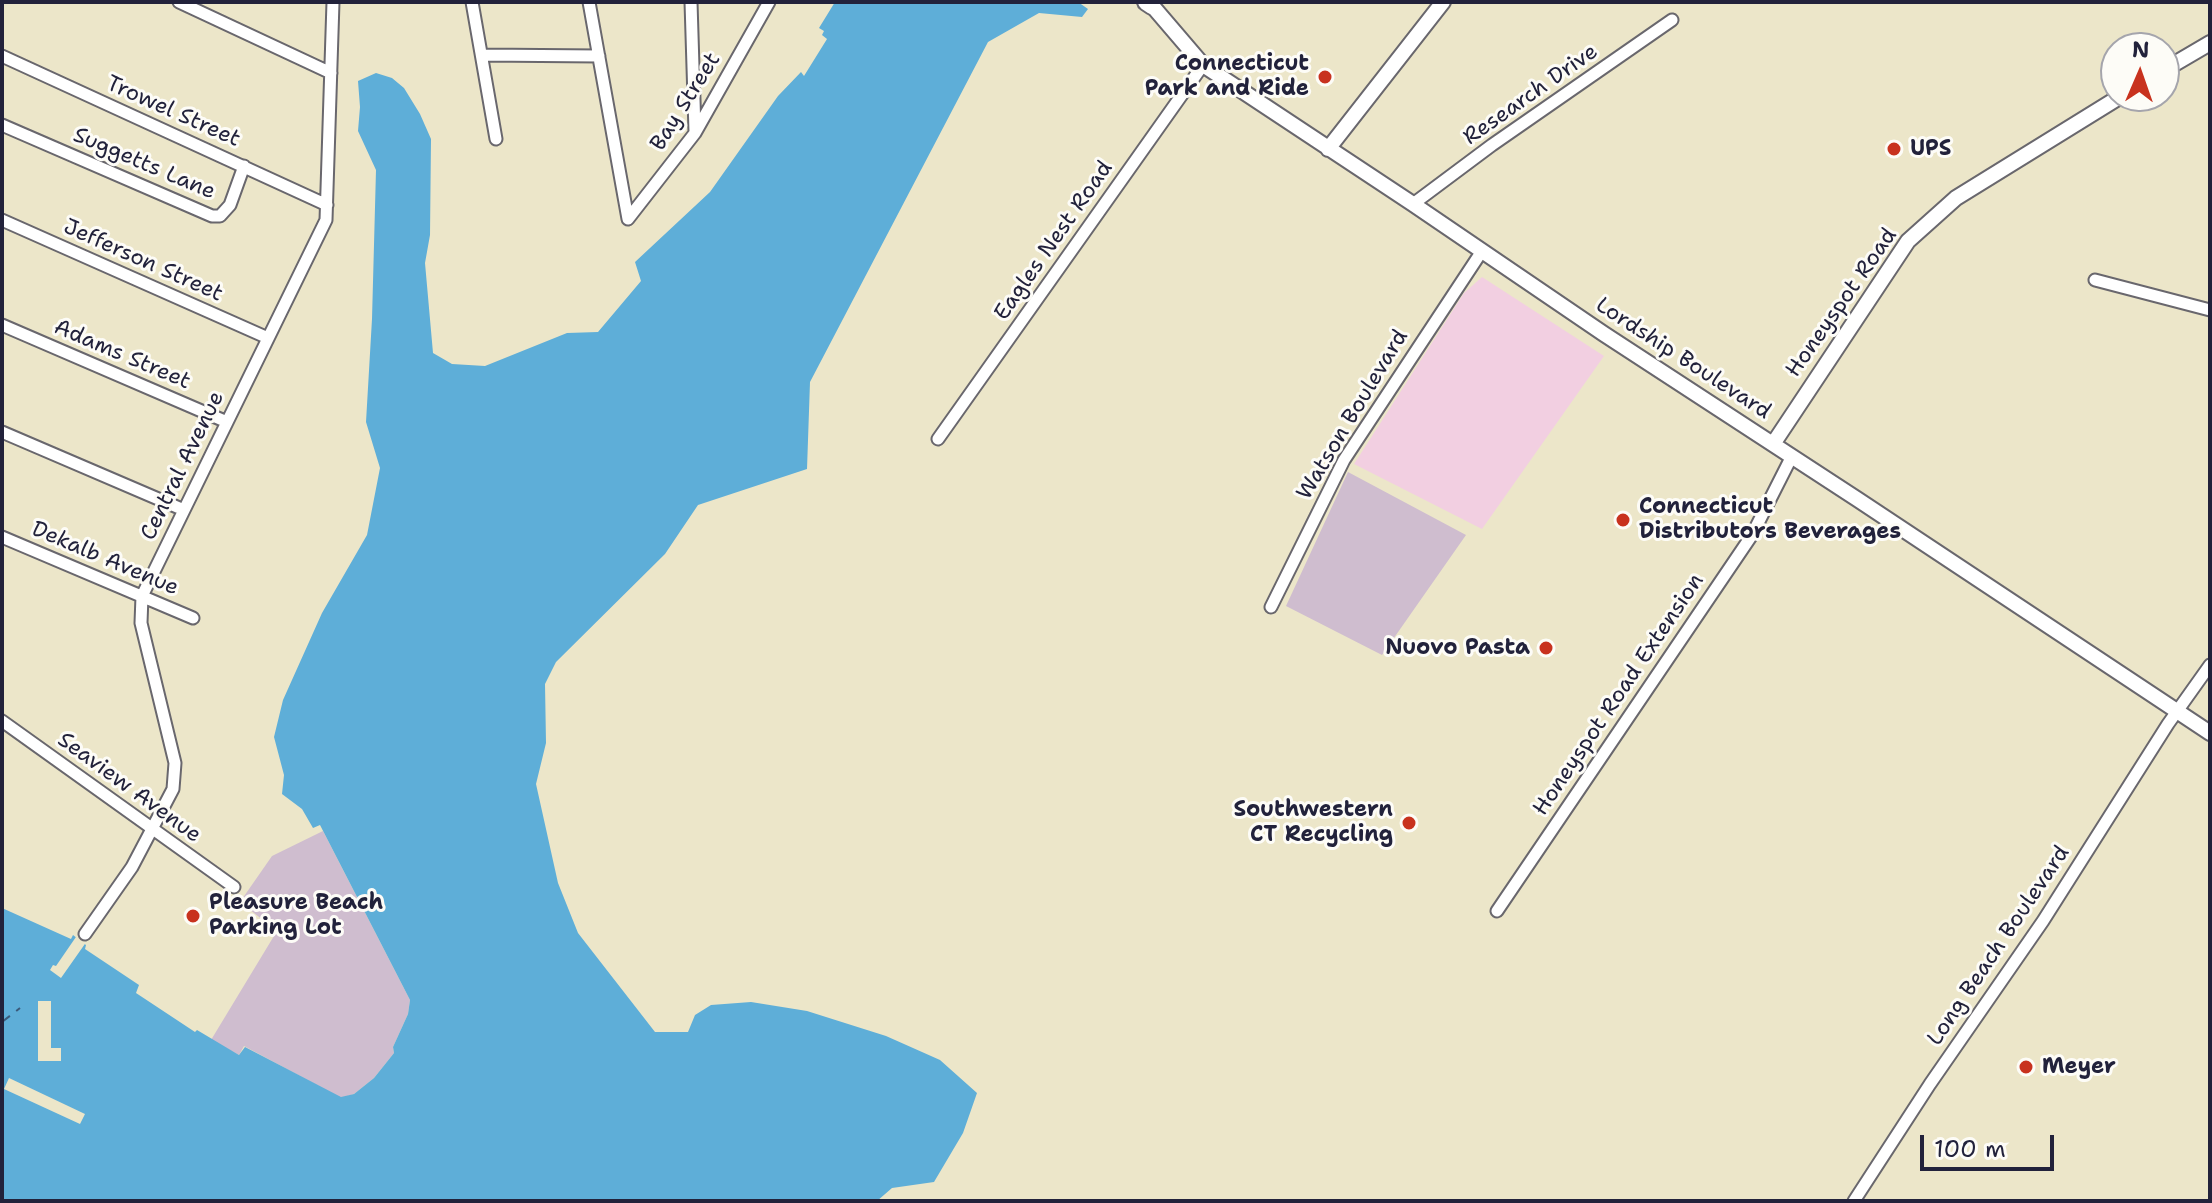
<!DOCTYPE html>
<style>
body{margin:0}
#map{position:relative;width:2212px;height:1203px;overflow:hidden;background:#ece6c9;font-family:"Shantell Sans",sans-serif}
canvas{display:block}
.frame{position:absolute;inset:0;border:4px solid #22223b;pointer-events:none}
.north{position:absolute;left:2100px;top:32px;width:80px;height:80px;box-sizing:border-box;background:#fdfcf7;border:2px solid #a5a5ac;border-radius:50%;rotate:2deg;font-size:22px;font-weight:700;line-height:32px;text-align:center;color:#22223b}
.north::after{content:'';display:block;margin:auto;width:28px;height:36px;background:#c8321e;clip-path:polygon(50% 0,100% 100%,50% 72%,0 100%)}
.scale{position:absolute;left:1920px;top:1135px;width:134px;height:36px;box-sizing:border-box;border:4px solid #22223b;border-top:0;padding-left:10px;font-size:24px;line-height:28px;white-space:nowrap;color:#22223b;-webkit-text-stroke:6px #fdfcf7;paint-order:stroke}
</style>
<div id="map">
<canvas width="2212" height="1203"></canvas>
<div class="frame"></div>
<div class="north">N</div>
<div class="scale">100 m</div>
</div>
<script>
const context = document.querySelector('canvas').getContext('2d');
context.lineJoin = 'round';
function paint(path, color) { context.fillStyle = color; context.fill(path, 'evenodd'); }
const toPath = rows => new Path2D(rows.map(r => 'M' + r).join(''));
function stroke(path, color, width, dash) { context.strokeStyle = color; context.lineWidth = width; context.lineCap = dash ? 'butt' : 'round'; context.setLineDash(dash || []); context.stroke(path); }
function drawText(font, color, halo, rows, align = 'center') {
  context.font = font + ' "Shantell Sans",sans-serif'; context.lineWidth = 6; context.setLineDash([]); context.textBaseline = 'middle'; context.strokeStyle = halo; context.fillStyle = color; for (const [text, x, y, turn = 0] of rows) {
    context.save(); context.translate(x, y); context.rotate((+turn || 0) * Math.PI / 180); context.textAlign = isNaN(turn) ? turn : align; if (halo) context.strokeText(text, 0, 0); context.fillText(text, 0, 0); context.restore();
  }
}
paint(toPath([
 [1482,277,1604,356,1482,529,1354,464,1464,293]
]), '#f2cfe1');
paint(toPath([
 [1348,472,1466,535,1382,655,1286,606],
 [323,831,410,1000,408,1014,393,1047,394,1053,374,1078,354,1094,341,1098,244,1046,239,1055,211,1040,277,931,240,902,272,856]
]), '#cfbdcf');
paint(toPath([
 [835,2,1078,2,1088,9,1082,17,1039,13,988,42,810,382,807,469,698,505,665,554,556,662,545,684,546,743,536,784,558,883,578,933,655,1032,688,1032,695,1015,711,1005,751,1002,807,1011,886,1036,940,1060,977,1093,963,1133,934,1182,892,1188,877,1201,2,1201,2,908,71,939,73,935,86,945,85,949,139,985,136,993,195,1032,197,1030,239,1055,245,1047,341,1097,354,1094,374,1078,394,1053,393,1047,408,1014,410,1000,320,825,313,828,302,809,282,794,284,775,274,737,283,700,322,613,367,535,380,468,366,422,372,319,376,170,358,131,360,107,358,81,376,73,392,78,404,88,420,114,431,139,430,235,425,263,433,353,452,364,485,366,567,333,598,332,641,281,635,262,710,192,778,96,801,72,804,76,827,39,822,35,824,31,819,28]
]), '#5eaed8');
paint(toPath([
 [78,934,87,941,61,978,50,970,53,965,56,966],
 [38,1001,51,1001,51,1048,61,1048,61,1061,38,1061],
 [9,1078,85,1114,80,1124,4,1089]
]), '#ece6c9');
stroke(toPath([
 [2,1022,20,1008]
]), '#3a5a7a', 2, [10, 8]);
const minor = toPath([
 [179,2,331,73],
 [472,2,496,139],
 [589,2,628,219],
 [691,2,695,132],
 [483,55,599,56],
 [2,56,327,205],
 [2,125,212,216,220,216,230,205,244,166],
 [1413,204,1492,145,1672,20],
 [628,219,695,133,769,2],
 [2,220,268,338],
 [2095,280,2210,310],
 [2,325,227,422],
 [2,432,184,510],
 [938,439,1203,65],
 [2,537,193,618],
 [1271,607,1344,460,1482,251],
 [2,721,234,887],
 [1497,911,1752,535,1792,456],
 [85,934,132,867,173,789,175,763,141,623,142,596,326,220,333,2],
 [1854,1201,1930,1084,2043,921,2168,724,2210,665]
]);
const major = toPath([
 [1149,2,1203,65,1413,204,1604,334,1857,499,2210,733],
 [2164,70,2210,43],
 [1328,149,1443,2],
 [1773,444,1908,241,1956,198,2121,96]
]);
const highway = toPath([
 [1146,2,1152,6]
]);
stroke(minor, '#69676d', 15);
stroke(major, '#69676d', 18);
stroke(highway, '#69676d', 20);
stroke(minor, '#fff', 11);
stroke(major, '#fff', 14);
stroke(highway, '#fff', 16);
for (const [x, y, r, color] of [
 [1325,77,8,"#c8321e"],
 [1894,149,8,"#c8321e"],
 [1623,520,8,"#c8321e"],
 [1546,648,8,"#c8321e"],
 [1409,823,8,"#c8321e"],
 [193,916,8,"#c8321e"],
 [2026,1067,8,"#c8321e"]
]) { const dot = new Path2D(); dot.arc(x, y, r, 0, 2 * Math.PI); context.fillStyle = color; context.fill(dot); stroke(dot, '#fdfcf7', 3); }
drawText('bold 22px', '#22223b', '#fdfcf7', [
 ["Connecticut",1309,64,"right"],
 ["Park and Ride",1309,89,"right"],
 ["UPS",1910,149],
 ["Connecticut",1639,507],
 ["Distributors Beverages",1639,532],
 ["Nuovo Pasta",1530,648,"right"],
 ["Southwestern",1393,810,"right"],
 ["CT Recycling",1393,835,"right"],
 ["Pleasure Beach",209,903],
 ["Parking Lot",209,928],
 ["Meyer",2042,1067]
], 'left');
drawText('22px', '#22223b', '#fdfcf7', [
 ["Research Drive",1531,95,-35],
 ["Bay Street",686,102,-58],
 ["Trowel Street",173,112,24],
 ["Suggetts Lane",144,164,23],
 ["Eagles Nest Road",1054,241,-55],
 ["Jefferson Street",143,261,24],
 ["Honeyspot Road",1842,303,-55],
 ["Adams Street",122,355,23],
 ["Lordship Boulevard",1683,359,33],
 ["Watson Boulevard",1353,415,-59],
 ["Central Avenue",183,466,-64],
 ["Dekalb Avenue",105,559,23],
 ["Honeyspot Road Extension",1619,695,-56],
 ["Seaview Avenue",129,788,36],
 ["Long Beach Boulevard",1999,946,-56]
]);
</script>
